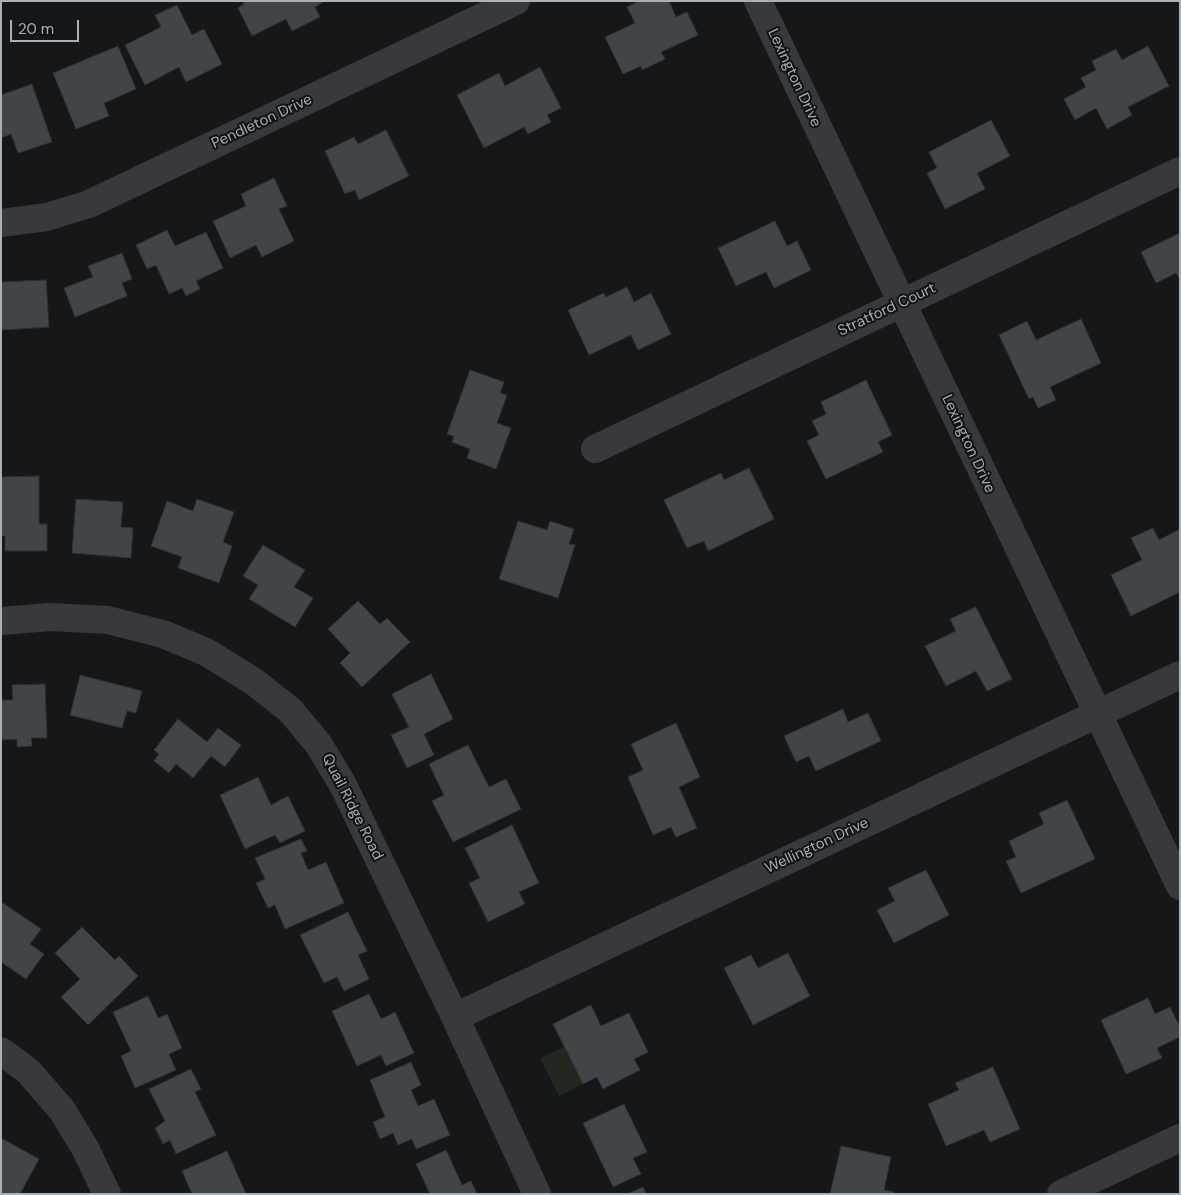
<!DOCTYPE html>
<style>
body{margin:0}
#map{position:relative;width:1181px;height:1195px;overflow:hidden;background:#161718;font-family:"DM Sans",sans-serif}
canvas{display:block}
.frame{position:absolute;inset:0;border:2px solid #a8b1b8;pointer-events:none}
.scale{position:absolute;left:10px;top:20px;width:69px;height:22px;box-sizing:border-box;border:2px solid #a8b1b8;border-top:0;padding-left:6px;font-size:15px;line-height:18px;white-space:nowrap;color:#a8b1b8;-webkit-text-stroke:4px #111213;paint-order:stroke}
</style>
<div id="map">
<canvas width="1181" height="1195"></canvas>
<div class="frame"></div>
<div class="scale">20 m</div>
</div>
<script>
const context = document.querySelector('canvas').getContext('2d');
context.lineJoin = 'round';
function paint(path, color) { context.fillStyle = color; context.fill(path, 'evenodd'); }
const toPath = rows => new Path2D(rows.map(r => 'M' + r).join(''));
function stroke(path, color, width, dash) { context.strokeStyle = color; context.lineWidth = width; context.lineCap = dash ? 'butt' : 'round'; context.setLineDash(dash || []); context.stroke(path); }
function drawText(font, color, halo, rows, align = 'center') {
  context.font = font + ' "DM Sans",sans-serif'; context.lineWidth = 4; context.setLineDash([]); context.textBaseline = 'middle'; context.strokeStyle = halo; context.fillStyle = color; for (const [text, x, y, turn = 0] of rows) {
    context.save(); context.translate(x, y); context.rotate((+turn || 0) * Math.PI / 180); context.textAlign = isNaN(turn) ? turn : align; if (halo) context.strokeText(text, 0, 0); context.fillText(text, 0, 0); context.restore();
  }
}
paint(toPath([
 [564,1047,583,1084,559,1096,540,1058]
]), '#212820');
const building = toPath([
 [243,1,325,1,315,7,320,17,292,31,286,19,252,36,238,8,244,4,243,1],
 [639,1,669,1,676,17,687,12,698,35,661,52,665,59,642,70,641,66,623,74,605,37,635,23,627,7,639,1],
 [177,5,192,35,204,29,222,64,186,82,179,67,145,85,125,45,161,27,155,15,177,5],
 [118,46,136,89,104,103,109,116,76,129,53,73,118,46],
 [1148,46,1169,86,1128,107,1132,115,1107,129,1096,108,1075,120,1064,99,1086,87,1081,78,1096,70,1092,61,1116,49,1122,60,1148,46],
 [540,67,561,108,547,115,551,122,528,134,524,127,484,148,457,95,499,73,505,86,540,67],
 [32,84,52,142,18,153,11,134,1,138,1,95,32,84],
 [991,120,1010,156,977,173,985,189,945,209,927,173,937,168,929,152,991,120],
 [386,130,409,176,359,200,355,190,345,194,325,151,354,137,358,144,386,130],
 [274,178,287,206,279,209,294,241,262,257,256,245,230,258,213,221,246,206,241,194,274,178],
 [775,221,787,246,797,241,811,270,774,288,766,272,736,286,718,248,775,221],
 [167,230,175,246,206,232,223,268,196,281,200,289,186,296,182,288,169,294,156,265,147,269,136,245,167,230],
 [1180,233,1180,280,1176,273,1156,283,1141,252,1180,233],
 [122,253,132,279,122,283,127,296,75,317,64,288,93,277,88,266,122,253],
 [46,280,49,327,1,330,1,282,46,280],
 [627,287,634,302,651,293,671,334,638,350,631,335,589,355,568,310,604,293,606,297,627,287],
 [1081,319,1101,363,1050,387,1056,400,1038,408,1033,397,1029,399,999,335,1027,321,1036,340,1081,319],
 [470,370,504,382,500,393,507,395,497,423,511,428,496,469,467,458,470,449,452,442,454,436,447,434,470,370],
 [866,380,892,435,878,442,883,452,826,479,807,441,819,435,812,421,826,414,821,402,866,380],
 [749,468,774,519,708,551,704,541,687,548,664,500,721,473,724,480,749,468],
 [39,476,39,524,47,524,47,551,5,551,5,536,1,536,1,477,39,476],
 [76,499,123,502,121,527,133,528,131,558,72,553,76,499],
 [197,499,234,512,223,542,232,546,219,583,178,568,182,557,151,546,167,501,193,511,197,499],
 [518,521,547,530,550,521,574,529,569,544,575,545,558,598,499,579,518,521],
 [1153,528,1159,540,1180,529,1180,592,1131,616,1111,575,1142,560,1131,538,1153,528],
 [263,545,305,570,294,587,313,598,295,627,249,599,258,585,243,576,263,545],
 [358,601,380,624,387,618,410,642,362,687,340,663,350,653,328,629,358,601],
 [976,607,1012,679,987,691,976,671,946,686,925,646,956,631,950,619,976,607],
 [431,674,453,719,424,734,434,755,407,768,391,735,409,727,392,694,431,674],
 [80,675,142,691,136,713,127,711,122,728,70,715,80,675],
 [45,684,47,738,31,738,32,746,17,747,17,739,1,740,1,700,13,700,12,685,45,684],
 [843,709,848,722,868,713,881,741,816,771,809,756,796,762,784,736,843,709],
 [178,719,207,742,218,728,241,745,225,767,211,756,193,778,176,764,169,773,154,761,159,754,154,750,178,719],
 [676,723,700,777,679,787,697,828,676,837,671,827,653,835,628,777,643,770,631,744,676,723],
 [468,745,489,787,506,779,521,809,453,842,432,801,444,795,429,764,468,745],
 [258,777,271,805,288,796,305,831,280,843,275,835,245,849,220,795,258,777],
 [1067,800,1095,859,1021,893,1006,861,1016,857,1009,841,1044,824,1039,813,1067,800],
 [512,825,539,883,519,892,525,904,488,922,469,883,480,878,465,848,512,825],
 [301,839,307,851,301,853,308,870,326,862,344,903,285,929,275,905,268,908,256,883,265,879,255,858,301,839],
 [926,870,949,915,894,943,877,910,895,901,888,888,926,870],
 [3,903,41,929,30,944,44,954,26,979,1,962,1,905,3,903],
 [348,912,367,951,358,955,369,979,344,991,337,977,324,983,300,935,348,912],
 [82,927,115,960,119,956,138,976,88,1025,61,997,80,979,55,953,82,927],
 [788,953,810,996,753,1025,724,968,751,955,758,968,788,953],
 [369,994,381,1019,395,1012,414,1053,386,1066,381,1055,357,1066,332,1011,369,994],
 [148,996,158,1018,167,1014,182,1048,169,1054,176,1070,135,1088,121,1056,131,1051,113,1012,148,996],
 [1148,998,1155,1014,1170,1007,1180,1027,1180,1037,1157,1048,1162,1058,1126,1074,1101,1020,1148,998],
 [591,1005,601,1026,629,1013,648,1052,634,1059,640,1070,603,1089,597,1077,583,1084,553,1024,591,1005],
 [411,1062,421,1085,411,1090,418,1106,434,1099,450,1135,416,1149,412,1139,398,1145,393,1133,380,1139,373,1122,385,1117,370,1080,411,1062],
 [993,1067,1020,1129,990,1142,984,1130,946,1146,928,1104,959,1090,955,1083,993,1067],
 [191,1069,201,1089,195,1092,216,1135,176,1154,170,1140,163,1144,155,1128,165,1121,149,1089,191,1069],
 [624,1104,647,1152,633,1158,641,1174,613,1187,583,1123,624,1104],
 [1,1138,39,1159,20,1194,1,1194,1,1138],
 [841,1146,891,1157,884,1190,894,1192,894,1194,830,1194,841,1146],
 [446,1150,462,1185,471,1181,477,1194,430,1194,416,1164,446,1150],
 [227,1151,246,1194,192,1194,182,1171,227,1151],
 [643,1187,646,1194,627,1194,643,1187]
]);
paint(building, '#424548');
stroke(building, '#303134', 1);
stroke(toPath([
 [758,1,1180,886],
 [1,223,47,217,89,204,516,1],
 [595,449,1180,171],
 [1,621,50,617,108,620,163,634,206,652,253,681,290,710,319,745,343,785,455,1017,537,1194],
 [455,1017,1180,675],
 [1,1051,28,1071,62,1110,85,1148,107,1194],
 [1061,1194,1180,1138]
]), '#37393d', 28);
drawText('15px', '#a8b1b8', '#111213', [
 ["Lexington Drive",794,78,65],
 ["Pendleton Drive",262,122,-25],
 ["Stratford Court",887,310,-25],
 ["Lexington Drive",968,444,65],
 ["Quail Ridge Road",352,807,63],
 ["Wellington Drive",817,846,-25]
]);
</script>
